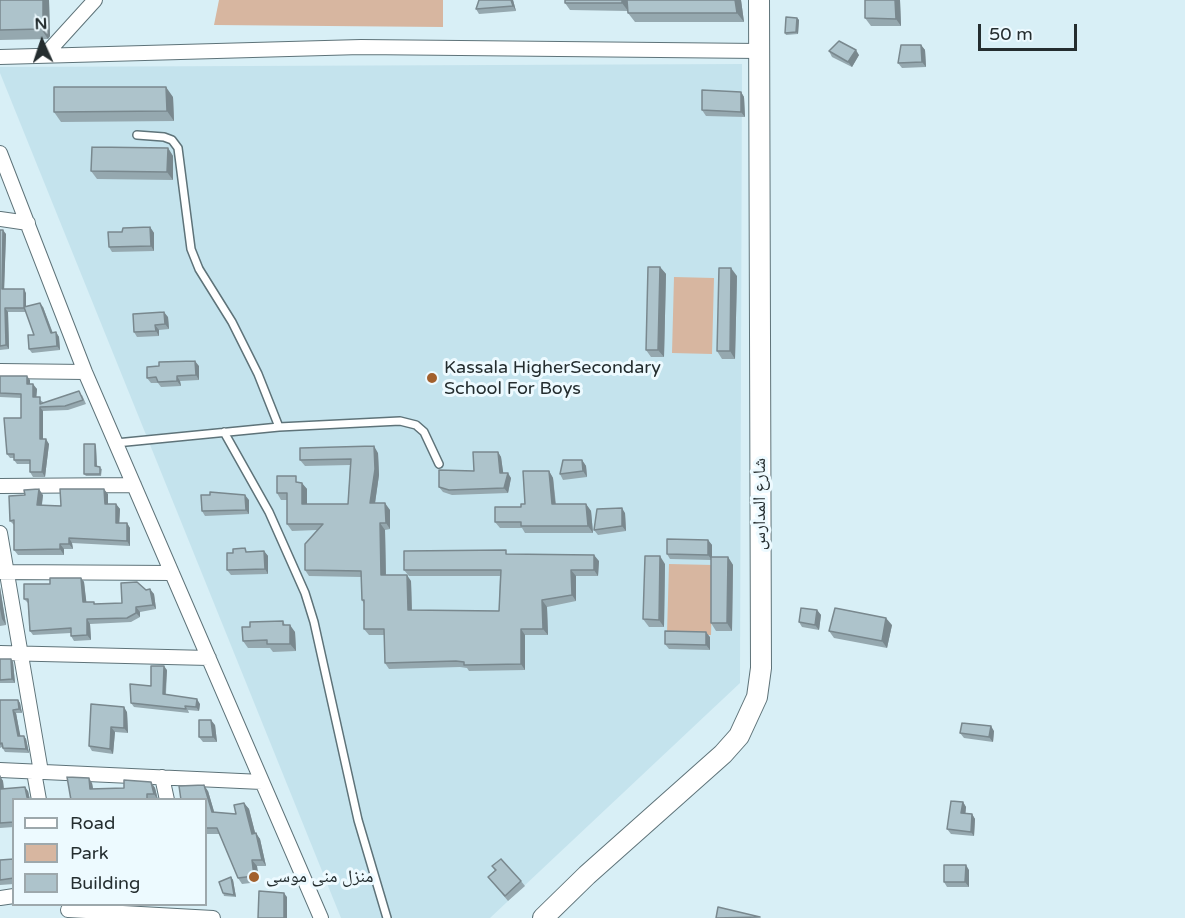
<!DOCTYPE html>
<meta charset="utf-8">
<style>
body{margin:0}
#map{position:relative;width:1185px;height:918px;overflow:hidden;background:#d8eff6;font-family:"Varela Round",sans-serif}
canvas{display:block}
.legend{position:absolute;left:12px;top:798px;width:195px;height:108px;box-sizing:border-box;background:#edfaff;border:2px solid #9da8ac;margin:0;padding:8px 10px;list-style:none;font-size:18px;color:#242d2f}
.legend li{display:flex;align-items:center;gap:12px;height:30px}
.legend b{width:30px;border:2px solid #9da8ac}
.north{position:absolute;left:12px;top:12px;width:60px;height:60px;-webkit-text-stroke:4px #edfaff;paint-order:stroke;rotate:357deg;font-size:16px;font-weight:700;line-height:24px;text-align:center;color:#242d2f}
.north::after{content:'';display:block;margin:auto;width:21px;height:27px;background:#242d2f;clip-path:polygon(50% 0,100% 100%,50% 72%,0 100%)}
.scale{position:absolute;left:978px;top:24px;width:99px;height:27px;box-sizing:border-box;border:3px solid #242d2f;border-top:0;padding-left:8px;font-size:18px;line-height:21px;white-space:nowrap;color:#242d2f;-webkit-text-stroke:4px #edfaff;paint-order:stroke}
</style>
<div id="map">
<canvas width="1185" height="918"></canvas>
<ul class="legend">
<li><b style="height:8px;background:#fff"></b>Road</li>
<li><b style="height:16px;background:#d7b6a0"></b>Park</li>
<li><b style="height:16px;background:#adc3cb"></b>Building</li>
</ul>
<div class="north">N</div>
<div class="scale">50 m</div>
</div>
<script>
const context = document.querySelector('canvas').getContext('2d');
context.lineJoin = 'round';
function paint(path, color) { context.fillStyle = color; context.fill(path, 'evenodd'); }
const toPath = rows => new Path2D(rows.map(r => 'M' + r).join(''));
function stroke(path, color, width, dash) { context.strokeStyle = color; context.lineWidth = width; context.lineCap = dash ? 'butt' : 'round'; context.setLineDash(dash || []); context.stroke(path); }
function drawText(font, color, halo, rows, align = 'center') {
  context.font = font + ' "Varela Round","Noto Naskh Arabic",sans-serif'; context.lineWidth = 6; context.setLineDash([]); context.textBaseline = 'middle'; context.strokeStyle = halo; context.fillStyle = color; for (const [text, x, y, turn = 0] of rows) {
    context.save(); context.translate(x, y); context.rotate((+turn || 0) * Math.PI / 180); context.textAlign = isNaN(turn) ? turn : align; if (halo) context.strokeText(text, 0, 0); context.fillText(text, 0, 0); context.restore();
  }
}
paint(toPath([
 [742,64,740,683,490,918,341,918,0,73,0,67]
]), '#c4e3ed');
paint(toPath([
 [219,0,443,0,443,27,214,25],
 [674,277,714,278,712,354,672,353],
 [669,564,713,565,711,635,667,634]
]), '#d7b6a0');
const lane = toPath([
 [137,135,164,137,172,140,178,148,191,249,199,269,232,322,258,374,279,427],
 [224,432,269,512,305,593,314,622,358,820,387,918],
 [116,443,279,427,400,421,416,425,424,432,439,464]
]);
const street = toPath([
 [45,55,95,0],
 [0,57,361,47,759,51],
 [0,153,85,372,321,918],
 [0,219,28,223],
 [0,371,85,372],
 [0,486,134,485],
 [0,533,41,772],
 [0,572,172,573],
 [0,653,209,658],
 [0,770,262,782],
 [34,772,39,800],
 [162,777,167,800],
 [0,898,14,896],
 [68,910,213,918]
]);
const secondary = toPath([
 [543,918,587,875,723,754,739,736,757,697,761,668,759,0]
]);
stroke(lane, '#5e7379', 10);
stroke(street, '#5e7379', 16);
stroke(secondary, '#5e7379', 22);
stroke(lane, '#fff', 7);
stroke(street, '#fff', 14);
stroke(secondary, '#fff', 20);
paint(toPath([
 [0,0,49,0,50,36,48,39,0,40],
 [513,0,516,11,479,14,476,9],
 [741,0,744,22,635,22,628,13,628,11,570,10,565,3],
 [900,0,901,26,871,26,865,18],
 [797,18,799,20,798,34,786,35,785,33],
 [921,45,925,50,926,67,902,68,898,63],
 [829,51,859,55,852,67,832,57],
 [741,92,744,97,745,117,706,116,702,110],
 [173,97,174,121,61,122,54,112],
 [168,148,173,156,173,180,97,179,91,171],
 [150,227,154,233,154,251,112,252,109,247,122,232],
 [0,230,6,234,4,289,26,293,26,306,43,307,53,333,56,332,59,337,60,350,32,353,29,349,34,335,26,312,8,312,9,349,0,350],
 [660,267,666,274,664,357,651,357,646,350],
 [737,276,735,359,722,359,717,351],
 [168,317,169,329,159,330,159,336,137,337,134,332],
 [199,366,199,380,180,381,181,386,161,387,158,383,151,383,147,378],
 [0,376,30,380,30,384,37,389,36,397,43,402,43,403,82,395,86,404,68,410,43,411,43,439,49,444,45,477,33,477,30,472,30,464,17,464,14,460,14,458,10,458,7,454,21,418,21,398,0,397],
 [95,444,96,447,97,467,102,469,101,476,86,476,84,474],
 [498,452,501,457,503,473,511,478,508,493,452,495,443,492,439,487,474,471],
 [378,453,379,475,375,503,390,510,390,529,385,530,386,575,411,581,412,610,499,611,500,576,409,576,404,570,508,554,599,561,598,576,576,576,576,601,547,607,548,635,525,635,525,670,469,671,467,668,460,667,389,669,385,663,384,635,369,635,364,629,364,604,362,600,361,577,309,576,305,570,317,530,292,531,287,524,287,500,281,500,277,493,301,483,307,489,307,504,348,504,350,465,305,466,300,460],
 [582,460,586,466,587,477,563,480,560,474],
 [549,471,553,478,556,504,586,504,591,511,593,533,525,533,522,528,500,528,495,522,525,504],
 [108,494,108,504,116,504,120,509,119,523,127,523,130,528,130,546,72,543,73,549,64,549,64,555,18,555,14,550,14,525,10,521,25,495,43,495,42,505,61,506],
 [249,500,249,514,205,516,202,511],
 [625,513,626,531,598,535,594,530],
 [708,540,712,545,712,557,728,557,733,565,732,631,716,631,711,623,711,560,670,559,667,554],
 [264,551,268,556,268,574,231,575,227,570,248,552],
 [665,564,664,627,649,627,643,619],
 [81,578,84,582,86,602,96,604,122,603,146,590,154,594,156,609,140,612,140,617,131,622,90,624,91,640,74,641,71,636,71,633,33,635,30,631,28,603,24,599,50,584],
 [0,587,6,625,0,626],
 [817,610,821,615,819,630,802,627,799,622],
 [283,621,285,625,295,632,296,651,273,652,270,648,248,648,243,641,250,627],
 [892,625,887,648,834,638,829,631],
 [710,637,710,650,669,649,665,644],
 [0,659,11,659,13,662,15,683,0,683],
 [167,670,166,694,200,704,199,711,188,710,189,713,134,707,131,703,151,686],
 [0,700,18,700,20,703,22,713,16,713,20,736,24,736,26,739,29,753,5,752,2,747,0,748],
 [127,712,128,733,115,732,113,754,92,751,89,746],
 [215,725,217,742,203,742,199,737],
 [994,731,993,742,964,738,960,733],
 [0,776,3,781,4,788,28,791,30,800,14,800,14,827,0,828],
 [151,782,155,788,158,800,71,800,92,783,93,789,124,788],
 [208,791,214,812,236,814,244,803,249,809,255,833,260,839,266,866,257,866,259,882,242,884,238,878,220,834,206,834,206,800],
 [963,802,966,807,965,814,972,814,975,819,974,836,951,834,947,829],
 [14,859,14,884,0,885,0,860],
 [492,866,521,881,525,886,508,901,488,877,495,871],
 [969,870,969,887,947,887,944,882],
 [231,877,233,880,236,897,224,896,223,893]
]), '#95a8af');
paint(toPath([
 [43,0,49,0,50,36,48,39,41,29],
 [511,0,513,0,516,11,513,6],
 [622,0,627,0,628,11,622,3],
 [735,0,741,0,744,22,737,13],
 [895,0,900,0,901,26,896,19],
 [797,18,799,20,798,34,796,32],
 [921,45,925,50,926,67,922,62],
 [856,50,859,55,852,67,848,62],
 [166,87,173,97,174,121,167,111],
 [741,92,744,97,745,117,741,112],
 [168,148,173,156,173,180,167,172],
 [150,227,154,233,154,251,151,246],
 [3,230,6,234,4,293,2,289],
 [660,267,666,274,664,357,658,350],
 [731,268,737,276,735,359,730,351],
 [24,289,26,293,26,312,24,308],
 [40,303,43,307,54,337,51,333],
 [5,308,8,312,9,349,6,345],
 [164,312,168,317,169,329,165,324],
 [155,325,159,330,159,336,156,331],
 [56,332,59,337,60,350,57,346],
 [195,361,199,366,199,380,196,375],
 [27,376,30,380,30,389,27,384],
 [177,376,180,381,181,386,177,381],
 [33,384,37,389,36,402,33,397],
 [40,407,43,411,43,444,40,439],
 [46,439,49,444,45,477,42,472],
 [95,444,96,447,97,469,95,466],
 [374,446,378,453,379,475,374,510,370,503],
 [498,452,501,457,504,478,500,473],
 [582,460,586,466,587,477,583,471],
 [549,471,553,478,556,511,552,504],
 [508,473,511,478,508,493,504,488],
 [302,483,307,489,307,510,302,504],
 [39,489,43,495,41,510,37,505],
 [104,489,108,494,108,509,105,504],
 [245,495,249,500,249,514,246,510],
 [385,503,390,510,390,529,386,523],
 [116,504,120,509,119,528,116,523],
 [586,504,591,511,593,533,588,526],
 [622,508,625,513,626,531,622,526],
 [127,523,130,528,130,546,127,541],
 [380,523,385,530,386,582,381,575],
 [69,538,72,543,73,549,69,544],
 [708,540,712,545,712,560,708,555],
 [60,544,64,549,64,555,60,549],
 [264,551,268,556,268,574,265,569],
 [594,555,599,561,598,576,594,570],
 [660,556,665,564,664,627,659,620],
 [728,557,733,565,732,631,727,623],
 [571,570,576,576,576,601,572,595],
 [407,575,411,581,412,617,408,610],
 [81,578,84,582,87,607,83,602],
 [0,587,6,625,2,619,0,609],
 [150,589,154,594,156,609,153,605],
 [542,600,547,607,548,635,543,629],
 [136,607,140,612,140,617,136,613],
 [817,610,821,615,819,630,815,625],
 [886,618,892,625,887,648,882,641],
 [87,619,90,624,91,640,87,635],
 [290,625,295,632,296,651,290,644],
 [521,629,525,635,525,670,521,664],
 [706,632,710,637,710,650,706,645],
 [11,659,13,662,15,683,12,679],
 [164,666,167,670,165,698,163,694],
 [197,699,200,704,199,711,196,707],
 [18,700,20,703,22,713,19,709],
 [124,707,127,712,128,733,124,728],
 [13,710,16,713,21,739,18,736],
 [211,720,215,725,217,742,213,737],
 [991,726,994,731,993,742,989,737],
 [111,727,115,732,113,754,110,749],
 [24,736,26,739,29,753,26,749],
 [0,776,3,781,4,794,1,789],
 [89,778,92,783,94,794,90,789],
 [151,782,155,788,158,800,154,794],
 [204,785,208,791,216,818,212,812],
 [25,787,28,791,30,800,28,800,27,797],
 [963,802,966,807,965,818,961,813],
 [244,803,249,809,257,840,252,834],
 [972,814,975,819,974,836,971,832],
 [256,833,260,839,266,866,262,860],
 [252,860,257,866,259,882,254,876],
 [966,865,969,870,969,887,965,882],
 [231,877,233,880,236,897,234,895],
 [284,893,287,897,287,918,284,918]
]), '#79888e');
const building = toPath([
 [0,0,43,0,43,26,41,29,0,30,0,0],
 [479,0,511,0,513,6,476,9,479,0],
 [565,0,622,0,622,3,565,3,565,0],
 [627,0,735,0,737,13,628,13,627,0],
 [865,0,895,0,896,19,865,18,865,0],
 [786,17,797,18,796,32,785,33,786,17],
 [839,41,856,50,848,62,829,51,839,41],
 [901,45,921,45,922,62,898,63,901,45],
 [54,87,166,87,167,111,54,112,54,87],
 [702,90,741,92,741,112,702,110,702,90],
 [92,147,168,148,167,172,91,171,92,147],
 [150,227,151,246,109,247,108,232,122,232,123,228,150,227],
 [0,230,3,230,2,289,24,289,24,308,5,308,6,345,0,346,0,230],
 [648,267,660,267,658,350,646,350,648,267],
 [719,268,731,268,730,351,717,351,719,268],
 [40,303,51,333,56,332,57,346,29,349,28,335,34,335,24,307,40,303],
 [164,312,165,324,155,325,156,331,134,332,133,314,164,312],
 [195,361,196,375,177,376,177,381,158,382,156,377,147,378,147,367,159,366,159,362,195,361],
 [0,376,27,376,27,384,33,384,33,397,40,397,40,404,79,391,83,400,65,406,40,407,40,439,46,439,42,472,30,472,30,460,14,460,14,454,7,454,4,418,21,418,21,394,0,393,0,376],
 [84,444,95,444,95,466,100,467,100,474,84,474,84,444],
 [374,446,375,469,370,503,385,503,386,523,380,523,381,575,407,575,408,610,499,611,501,570,404,570,404,551,506,550,506,554,594,555,594,570,571,570,572,595,542,600,543,629,521,629,521,664,464,665,464,662,456,661,385,663,384,629,364,629,364,600,362,600,361,571,305,570,305,544,323,524,287,524,287,493,277,493,277,476,296,476,296,482,302,483,302,504,348,504,351,459,300,460,300,448,374,446],
 [473,452,498,452,500,473,508,473,504,488,449,490,439,487,439,470,474,471,473,452],
 [563,460,582,460,583,471,560,474,563,460],
 [523,471,549,471,552,504,586,504,588,526,521,526,521,522,495,522,495,507,521,507,521,504,525,504,523,471],
 [39,489,37,505,61,506,60,489,104,489,105,504,116,504,116,523,127,523,127,541,69,538,69,544,60,544,60,549,14,550,14,520,10,521,9,496,25,495,24,490,39,489],
 [210,492,245,495,246,510,202,511,201,495,210,495,210,492],
 [622,508,622,526,594,530,597,509,622,508],
 [667,539,708,540,708,555,667,554,667,539],
 [245,548,246,552,264,551,265,569,227,570,227,553,233,553,233,549,245,548],
 [645,556,660,556,659,620,643,619,645,556],
 [711,557,728,557,727,623,711,623,711,557],
 [50,578,81,578,83,602,94,602,94,604,122,603,121,583,137,582,146,590,150,589,153,605,136,607,136,613,127,618,87,619,87,635,71,636,71,628,30,631,28,599,24,599,24,584,50,584,50,578],
 [801,608,817,610,815,625,799,622,801,608],
 [835,608,886,618,882,641,829,631,835,608],
 [283,621,283,625,290,625,290,644,267,644,267,640,243,641,242,627,250,627,250,622,283,621],
 [665,631,706,632,706,645,665,644,665,631],
 [0,659,11,659,12,679,0,680,0,659],
 [151,666,164,666,163,694,197,699,196,707,185,706,186,709,131,703,130,684,151,686,151,666],
 [0,700,18,700,19,709,13,710,18,736,24,736,26,749,3,748,2,743,0,744,0,700],
 [91,704,124,707,124,728,111,727,110,749,89,746,91,704],
 [199,720,211,720,213,737,199,737,199,720],
 [962,723,991,726,989,737,960,733,962,723],
 [0,776,1,789,25,787,27,797,29,800,14,800,14,822,0,823,0,776],
 [67,777,89,778,90,789,124,788,124,780,151,782,154,794,147,794,147,800,71,800,67,777],
 [204,785,212,812,236,814,234,805,244,803,252,834,256,833,262,860,252,860,254,876,238,878,217,828,206,828,206,800,181,800,179,786,204,785],
 [951,801,963,802,961,813,972,814,971,832,947,829,951,801],
 [14,859,14,878,0,880,0,860,14,859],
 [501,859,521,881,505,896,488,877,496,870,492,866,501,859],
 [944,865,966,865,965,882,944,882,944,865],
 [231,877,234,895,223,893,219,882,231,877],
 [259,891,284,893,284,918,258,918,259,891],
 [718,907,760,917,716,918,718,907]
]);
paint(building, '#adc3cb');
stroke(building, '#79888e', 1.5);
for (const [x, y, r, color] of [
 [432,378,6,"#a2602d"],
 [254,877,6,"#a2602d"]
]) { const dot = new Path2D(); dot.arc(x, y, r, 0, 2 * Math.PI); context.fillStyle = color; context.fill(dot); stroke(dot, '#edfaff', 2); }
drawText('18px', '#242d2f', '#edfaff', [
 ["Kassala HigherSecondary",444,368],
 ["School For Boys",444,389],
 ["منزل منى موسى",266,877]
], 'left');
drawText('18px', '#242d2f', '#edfaff', [
 ["شارع المدارس",760,504,-90]
]);
</script>
